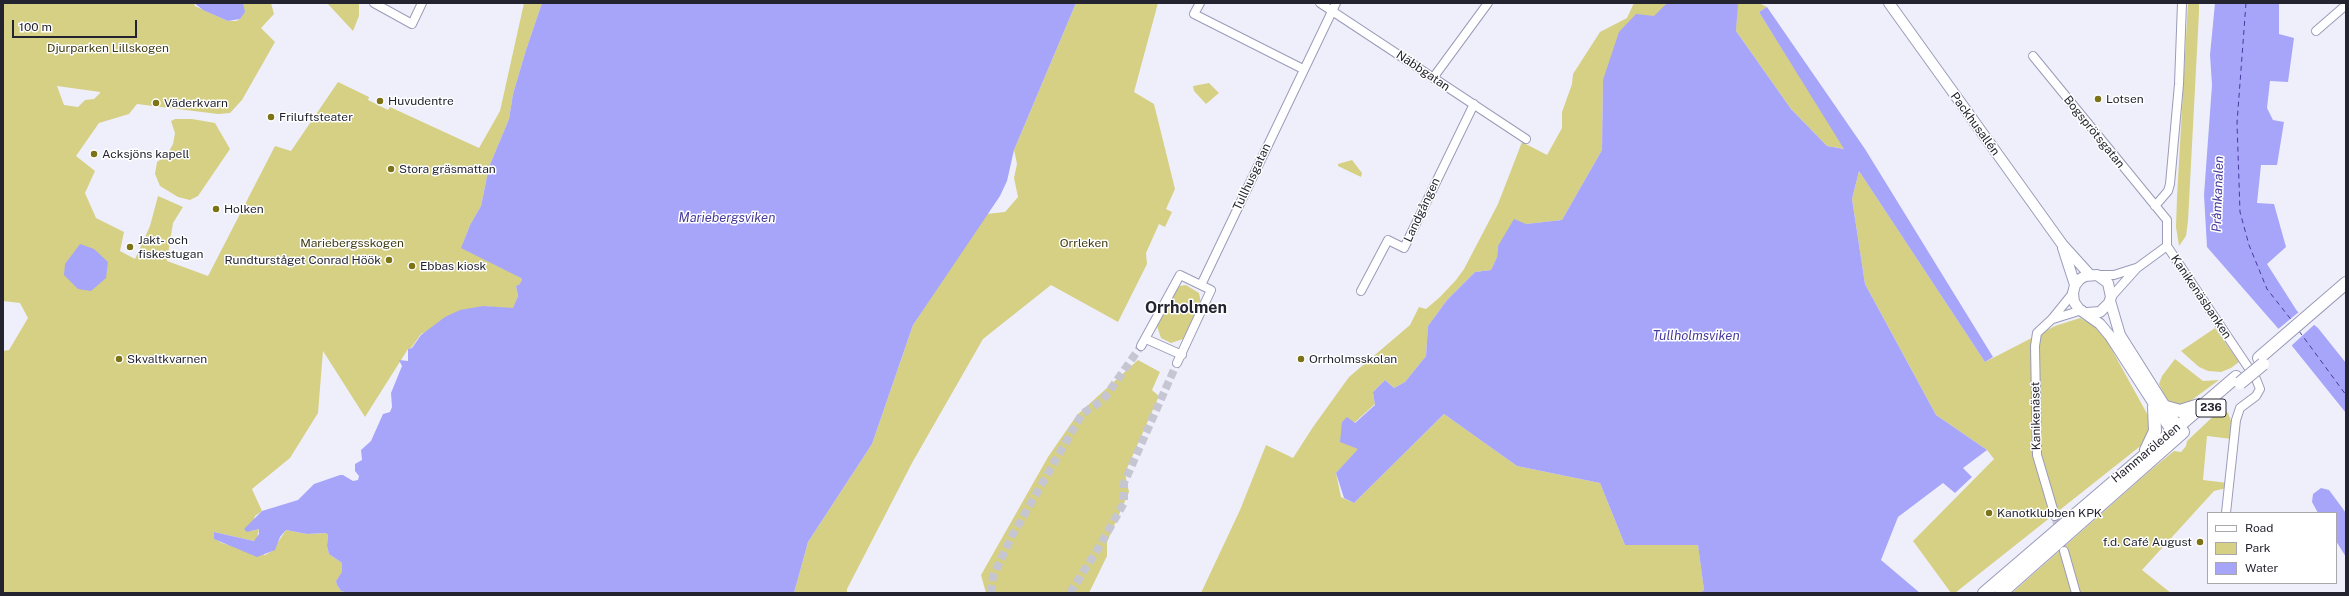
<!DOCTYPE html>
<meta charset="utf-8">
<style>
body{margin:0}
#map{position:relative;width:2349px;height:596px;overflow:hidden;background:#efeffc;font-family:"Public Sans",sans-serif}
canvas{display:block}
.frame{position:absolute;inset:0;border:4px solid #242430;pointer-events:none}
.legend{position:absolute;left:2207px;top:512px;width:130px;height:72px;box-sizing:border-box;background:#fff;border:1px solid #a7a7ac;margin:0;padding:5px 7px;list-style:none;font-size:12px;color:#242430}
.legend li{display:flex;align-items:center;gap:8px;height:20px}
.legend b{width:20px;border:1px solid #a7a7ac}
.scale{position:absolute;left:12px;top:20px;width:125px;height:18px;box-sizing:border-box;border:2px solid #242430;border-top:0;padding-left:5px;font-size:12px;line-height:14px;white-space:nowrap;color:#242430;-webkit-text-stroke:3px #fff;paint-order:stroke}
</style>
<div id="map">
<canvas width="2349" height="596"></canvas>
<div class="frame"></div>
<ul class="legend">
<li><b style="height:5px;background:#fff"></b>Road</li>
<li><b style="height:11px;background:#d6d084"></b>Park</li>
<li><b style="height:11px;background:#a6a5f9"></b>Water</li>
</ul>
<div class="scale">100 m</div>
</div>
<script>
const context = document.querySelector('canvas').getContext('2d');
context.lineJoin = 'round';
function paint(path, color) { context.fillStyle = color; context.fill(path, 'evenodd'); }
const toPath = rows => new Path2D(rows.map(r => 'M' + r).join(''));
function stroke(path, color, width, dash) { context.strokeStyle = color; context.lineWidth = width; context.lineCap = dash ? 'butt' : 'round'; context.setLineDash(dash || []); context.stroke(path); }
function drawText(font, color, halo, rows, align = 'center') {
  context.font = font + ' "Public Sans",sans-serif'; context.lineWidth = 3; context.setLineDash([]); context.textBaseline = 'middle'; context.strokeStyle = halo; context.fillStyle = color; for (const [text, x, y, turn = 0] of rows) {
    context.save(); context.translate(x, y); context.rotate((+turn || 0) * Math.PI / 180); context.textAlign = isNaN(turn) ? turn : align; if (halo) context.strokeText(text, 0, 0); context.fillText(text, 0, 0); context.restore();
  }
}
paint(toPath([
 [3,3,194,3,195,6,228,21,236,21,240,19,243,3,271,3,274,14,261,28,275,42,242,100,230,113,218,114,137,104,129,114,99,123,76,156,95,171,85,193,96,218,124,232,120,251,135,259,150,226,158,196,183,207,173,223,167,261,208,276,275,146,291,151,338,82,369,97,368,100,388,110,390,107,479,148,500,111,524,3,542,3,526,50,513,94,509,119,489,167,481,206,470,225,463,243,521,278,522,280,519,286,516,286,518,296,513,309,483,306,421,334,411,348,408,349,365,417,323,351,318,413,290,458,252,489,262,511,255,516,251,531,259,529,257,539,254,541,214,532,215,539,222,543,265,555,272,551,286,530,307,534,326,533,328,535,327,546,329,554,342,563,342,573,336,581,337,585,341,591,348,593,3,593,3,351,9,350,28,318,20,303,3,301],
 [57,86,100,92,100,93,94,99,85,100,78,107,64,105],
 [327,3,359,3,359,16,353,31],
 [1076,3,1158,3,1134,92,1154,104,1175,189,1166,209,1172,212,1165,227,1159,224,1146,253,1147,264,1118,322,1051,285,983,339,912,463,847,589,847,593,794,593,808,542,872,444,913,325,986,214,1005,212,1018,197,1014,178,1017,164,1014,150],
 [1634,3,1667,3,1603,80,1602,150,1562,220,1526,224,1498,246,1497,257,1491,270,1475,272,1447,300,1428,326,1426,356,1405,382,1394,388,1385,380,1373,392,1375,404,1354,423,1359,449,1336,473,1341,497,1354,503,1444,414,1517,466,1600,483,1625,545,1698,544,1704,590,1700,593,1201,593,1240,510,1266,445,1293,458,1313,427,1349,377,1410,325,1419,307,1426,309,1440,297,1456,280,1464,269,1498,204,1522,142,1547,155,1562,128,1562,112,1572,84,1573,74,1600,32,1627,18],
 [1737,3,1759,3,1767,7,1759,12,1845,149,1827,146,1791,109,1736,31],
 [2188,3,2199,3,2199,12,2188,221,2186,236,2179,246,2176,227,2177,197],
 [1209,83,1219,93,1206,104,1194,91,1193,86],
 [175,119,192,119,215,123,230,149,198,196,190,200,178,197,160,186,155,174,157,162,167,155,173,144,175,133,171,121],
 [1352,160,1362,173,1361,177,1338,166,1338,164],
 [1859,171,1985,362,2055,326,2080,318,2094,326,2107,341,2150,419,2152,430,2143,444,1955,593,1951,593,1913,541,1994,459,1987,450,1936,415,1865,284,1852,199],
 [1186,285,1199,293,1201,303,1183,339,1171,343,1161,338,1157,326,1176,289,1179,286],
 [2215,328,2239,362,2231,368,2221,372,2208,371,2199,367,2181,351],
 [2175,359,2203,381,2219,380,2185,405,2176,405,2166,399,2159,384,2162,376],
 [1138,360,1160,372,1152,390,1159,396,1125,473,1129,492,1107,542,1107,556,1089,593,986,593,981,575,1048,457,1077,415],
 [2222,408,2228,413,2233,426,2232,439,2207,436,2203,480,2228,483,2227,488,2214,491,2142,570,2171,593,2012,593,2152,469,2174,451,2181,452,2186,446,2187,441]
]), '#d6d084');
paint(toPath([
 [194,3,243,3,245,12,240,19,228,21,203,10],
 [542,3,1076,3,1014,150,1007,181,1000,196,913,325,872,444,808,542,794,593,348,593,341,591,337,585,336,581,342,572,342,563,329,554,327,546,328,535,326,533,307,534,286,530,280,537,275,550,257,557,214,539,214,532,254,541,259,534,259,529,247,532,244,529,262,511,298,500,314,484,340,475,343,475,353,481,358,480,359,476,355,471,355,464,362,460,361,450,371,441,383,414,390,412,392,407,391,393,402,366,399,360,408,361,408,349,412,348,421,335,445,317,460,310,483,306,513,308,518,296,516,286,519,285,522,280,521,278,461,248,470,225,481,206,489,167,509,119,513,94,526,50],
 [1667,3,1738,4,1736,31,1791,109,1827,146,1844,149,1759,12,1767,7,1865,149,1993,357,1985,362,1859,171,1852,199,1865,284,1936,415,1987,450,1963,468,1972,477,1955,493,1943,483,1898,517,1881,560,1920,593,1700,593,1704,590,1698,545,1625,545,1600,483,1517,466,1444,414,1354,503,1344,498,1336,473,1358,449,1340,442,1342,422,1347,417,1355,423,1375,405,1373,392,1385,380,1394,388,1405,382,1426,356,1428,326,1447,300,1475,272,1491,270,1497,257,1498,246,1514,219,1526,224,1562,220,1602,150,1603,80,1619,32,1636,14,1654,16],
 [2215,3,2279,3,2279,34,2294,38,2288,82,2270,81,2267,108,2273,120,2284,122,2277,165,2261,165,2257,203,2274,204,2286,247,2267,264,2297,311,2318,328,2346,363,2346,413,2276,326,2207,247,2204,195,2212,85,2210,55],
 [80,244,94,249,108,262,106,278,91,291,78,289,64,275,65,264],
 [2321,488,2329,490,2346,513,2346,557,2336,541,2336,513,2318,513,2312,502,2313,494]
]), '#a6a5f9');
paint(toPath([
 [2300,311,2315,324,2290,347,2277,330]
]), '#efeffc');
stroke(toPath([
 [2246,3,2237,123,2240,212,2249,245,2267,289,2293,322],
 [2299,331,2346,395]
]), '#473b9b', 1, [5, 4]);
stroke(toPath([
 [2055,516,2064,551],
 [991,593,993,576,1012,536,1082,414,1103,400,1141,346],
 [1070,593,1099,547,1124,503,1124,483,1177,363]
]), '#c6c6d3', 8, [8, 4]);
const minor = toPath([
 [374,3,412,24,422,3],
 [1200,3,1194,14,1303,69],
 [1320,3,1526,139],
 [2316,31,2346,5],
 [2033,56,2167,220,2167,246,2256,379,2260,389,2256,396,2240,408,2236,420,2226,513],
 [1433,78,1488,3],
 [2155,206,2168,191,2170,184,2179,84,2182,3],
 [2097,275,2114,275,2136,268],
 [1201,285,1336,3],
 [1361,291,1388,240,1404,248,1474,104],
 [2111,297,2137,268,2167,246],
 [2053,319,2082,310],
 [1146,339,1182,355],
 [1141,346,1180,275,1211,290,1177,363],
 [2055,516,2037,455,2035,346,2037,333,2052,319,2073,293],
 [2064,551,2076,593]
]);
const tertiary = toPath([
 [1889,3,2062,244,2090,275],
 [2063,248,2075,285],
 [2110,301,2120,335,2182,433],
 [2087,313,2100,312,2109,303,2111,297,2108,283,2097,275,2085,276,2080,279,2075,285,2073,293,2074,302,2079,309,2100,324,2110,336,2176,438]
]);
const primary = toPath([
 [2259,358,2346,283],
 [2166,407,2180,411,2199,405],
 [2146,450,2155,431,2154,407],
 [1984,593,2236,377],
 [2001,593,2183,432]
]);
stroke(minor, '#9a9bb8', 10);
stroke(tertiary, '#9a9bb8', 12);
stroke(primary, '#9a9bb8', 14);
stroke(minor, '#fff', 8);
stroke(tertiary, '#fff', 10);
stroke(primary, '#fff', 12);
const primaryBridge = toPath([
 [2240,383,2263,364]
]);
stroke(primaryBridge, '#9a9bb8', 14, []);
stroke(primaryBridge, '#fff', 12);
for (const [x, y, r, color] of [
 [2098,99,4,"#7b7315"],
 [380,101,4,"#7b7315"],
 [156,103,4,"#7b7315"],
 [271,117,4,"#7b7315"],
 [94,154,4,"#7b7315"],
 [391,169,4,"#7b7315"],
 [216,209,4,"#7b7315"],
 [130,247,4,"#7b7315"],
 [389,260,4,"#7b7315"],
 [412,266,4,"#7b7315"],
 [119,359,4,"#7b7315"],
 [1301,359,4,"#7b7315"],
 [1989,513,4,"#7b7315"],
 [2200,542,4,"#7b7315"]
]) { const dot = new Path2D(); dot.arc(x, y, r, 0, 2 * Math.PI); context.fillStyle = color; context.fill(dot); stroke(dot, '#fff', 1.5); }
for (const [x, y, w] of [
 [2211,408,30]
]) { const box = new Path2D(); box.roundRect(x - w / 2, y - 9, w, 18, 3); context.fillStyle = '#fff'; context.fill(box); stroke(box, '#242430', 1); }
drawText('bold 11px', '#242430', null, [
 ["236",2211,408]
]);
drawText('12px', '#403c13', '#fff', [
 ["Djurparken Lillskogen",108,48],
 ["Mariebergsskogen",352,243],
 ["Orrleken",1084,243]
]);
drawText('12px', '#242430', '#fff', [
 ["Näbbgatan",1423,71,34],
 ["Packhusallén",1975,124,54],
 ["Bogsprötsgatan",2094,132,51],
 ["Tullhusgatan",1252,177,-65],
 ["Landgången",1422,210,-65],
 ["Kanikenäsbanken",2201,297,56],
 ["Kanikenäset",2036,416,-91],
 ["Hammaröleden",2146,453,-40]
]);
drawText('12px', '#242430', '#fff', [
 ["Lotsen",2106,99],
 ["Huvudentre",388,101],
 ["Väderkvarn",164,103],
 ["Friluftsteater",279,117],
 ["Acksjöns kapell",102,154],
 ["Stora gräsmattan",399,169],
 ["Holken",224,209],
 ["Jakt- och",138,240],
 ["fiskestugan",138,254],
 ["Rundturståget Conrad Höök",381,260,"right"],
 ["Ebbas kiosk",420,266],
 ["Skvaltkvarnen",127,359],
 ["Orrholmsskolan",1309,359],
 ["Kanotklubben KPK",1997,513],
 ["f.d. Café August",2192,542,"right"]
], 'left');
drawText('italic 13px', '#473b9b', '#fff', [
 ["Pråmkanalen",2218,194,-88],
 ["Mariebergsviken",727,218],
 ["Tullholmsviken",1696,336]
]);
drawText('bold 16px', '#242430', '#fff', [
 ["Orrholmen",1186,308]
]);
</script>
